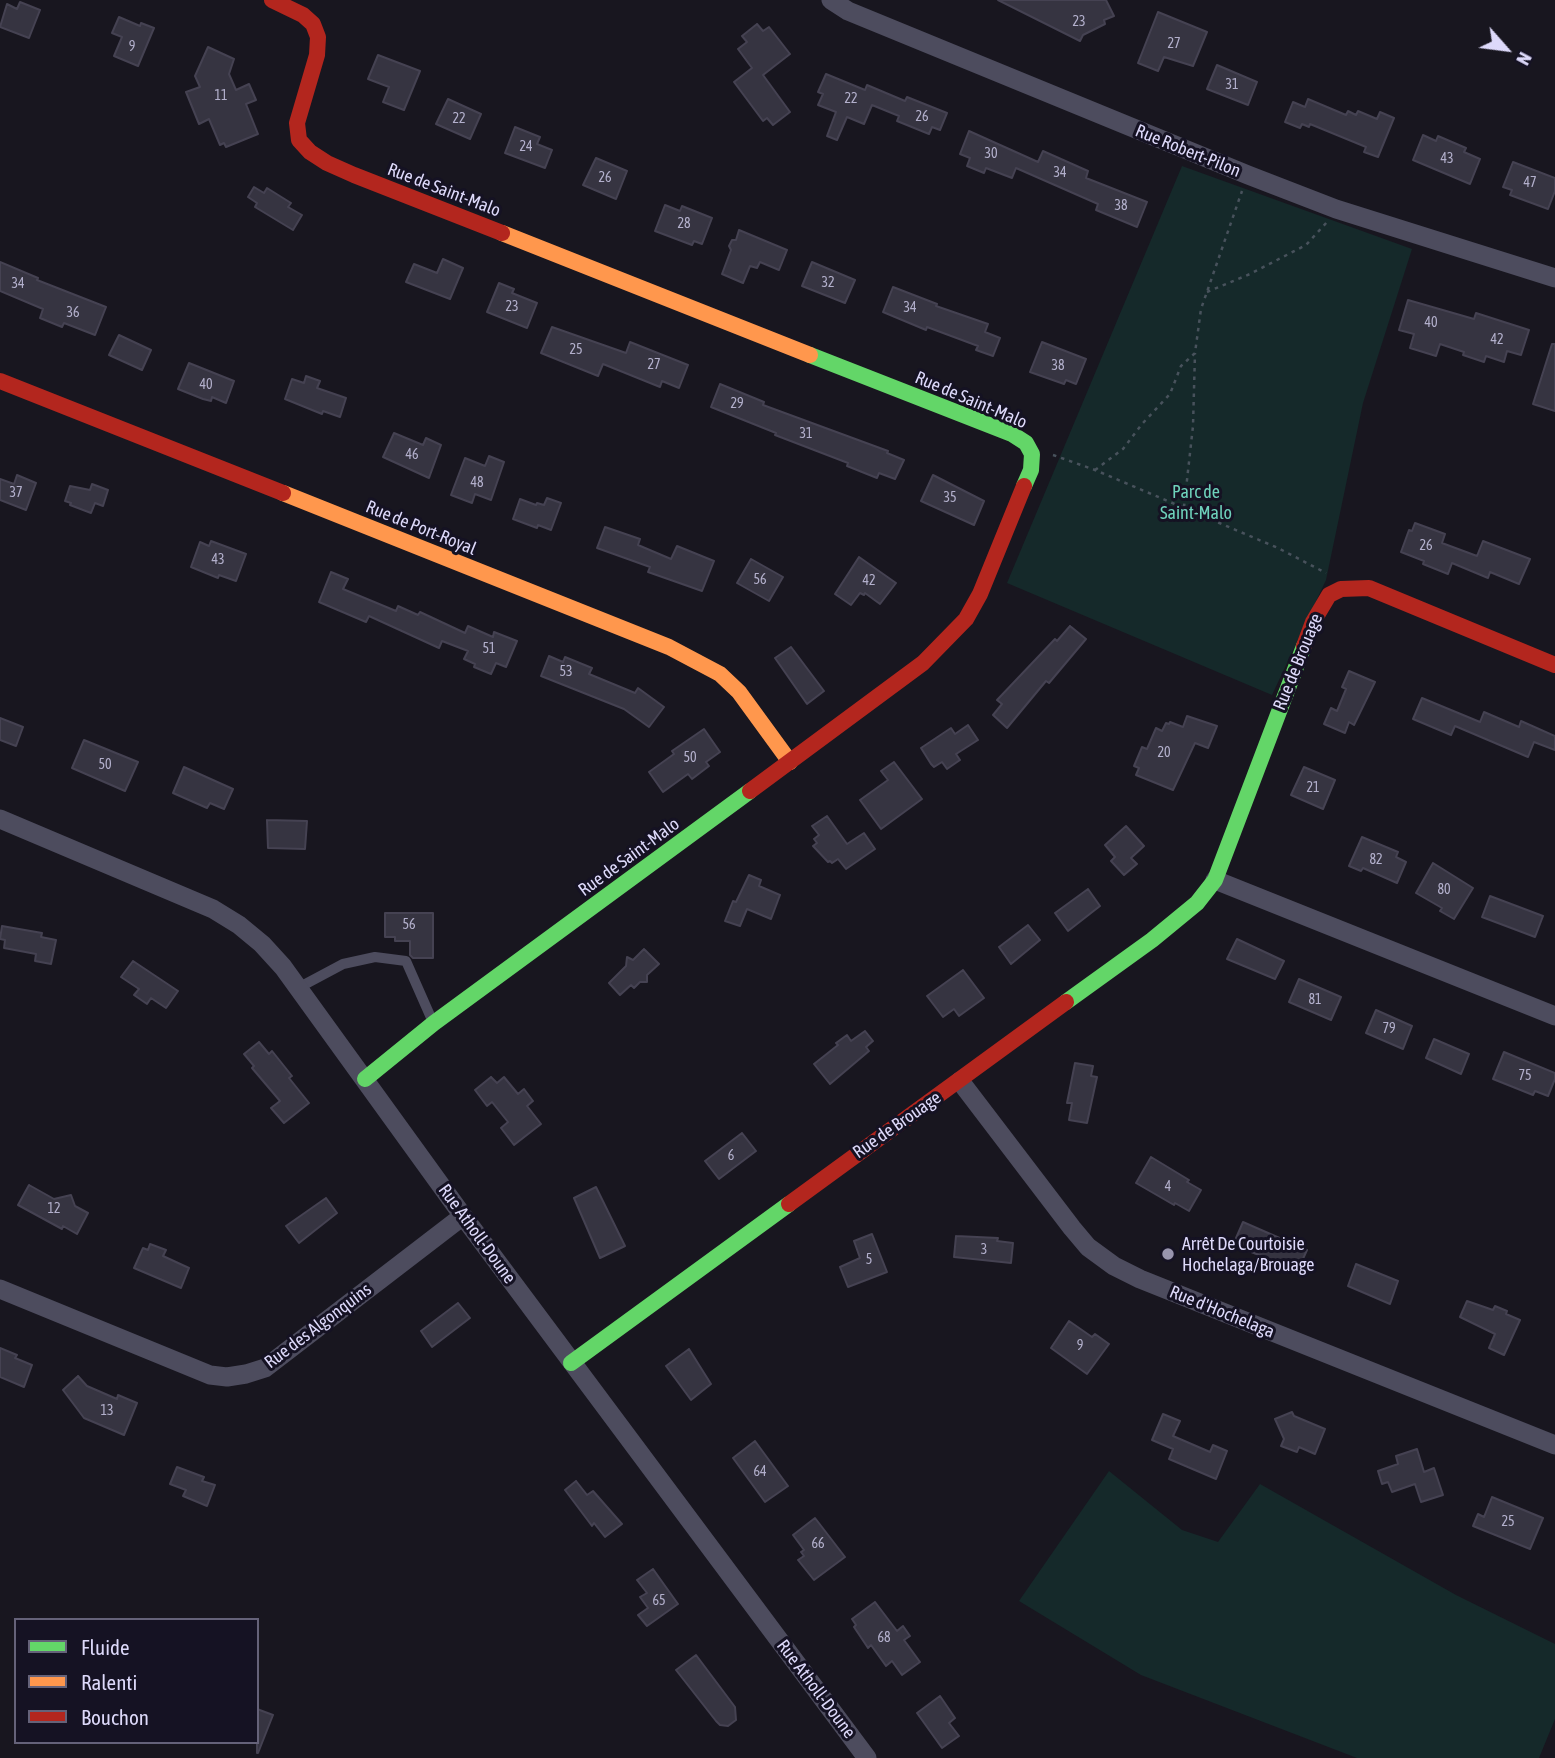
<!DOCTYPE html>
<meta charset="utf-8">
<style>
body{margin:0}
#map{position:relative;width:1555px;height:1758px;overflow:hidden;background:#18161f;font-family:"Asap Condensed",sans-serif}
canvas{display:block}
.legend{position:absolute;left:14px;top:1618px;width:245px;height:126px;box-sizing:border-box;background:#151223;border:2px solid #656279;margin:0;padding:9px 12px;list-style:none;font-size:21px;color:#ddd9fa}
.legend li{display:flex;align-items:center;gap:14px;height:35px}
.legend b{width:35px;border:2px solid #656279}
.north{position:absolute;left:1471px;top:14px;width:70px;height:70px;-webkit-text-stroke:5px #151223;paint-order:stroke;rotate:118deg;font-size:19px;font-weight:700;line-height:28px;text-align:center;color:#ddd9fa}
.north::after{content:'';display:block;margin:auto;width:24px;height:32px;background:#ddd9fa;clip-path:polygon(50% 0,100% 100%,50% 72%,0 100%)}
</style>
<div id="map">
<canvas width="1555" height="1758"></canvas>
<ul class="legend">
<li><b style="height:9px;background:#63d668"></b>Fluide</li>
<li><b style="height:9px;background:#ff974d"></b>Ralenti</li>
<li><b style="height:9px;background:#b3261e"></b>Bouchon</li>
</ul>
<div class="north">N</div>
</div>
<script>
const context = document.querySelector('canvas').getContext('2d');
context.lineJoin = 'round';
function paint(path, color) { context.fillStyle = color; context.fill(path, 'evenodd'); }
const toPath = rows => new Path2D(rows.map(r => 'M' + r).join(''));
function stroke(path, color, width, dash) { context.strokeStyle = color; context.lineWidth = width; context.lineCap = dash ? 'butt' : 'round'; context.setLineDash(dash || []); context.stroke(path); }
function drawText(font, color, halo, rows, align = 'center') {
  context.font = font + ' "Asap Condensed",sans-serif'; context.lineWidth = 6; context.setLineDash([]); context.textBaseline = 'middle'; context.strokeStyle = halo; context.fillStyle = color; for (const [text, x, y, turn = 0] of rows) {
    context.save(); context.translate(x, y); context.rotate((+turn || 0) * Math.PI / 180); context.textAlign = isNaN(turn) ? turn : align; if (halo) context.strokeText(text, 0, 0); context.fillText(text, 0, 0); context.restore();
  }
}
paint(toPath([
 [1182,166,1412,249,1363,403,1326,580,1272,695,1007,583],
 [1109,1471,1182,1530,1218,1542,1260,1484,1456,1595,1555,1644,1555,1719,1539,1758,1357,1758,1141,1675,1019,1601]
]), '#15292a');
const building = toPath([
 [998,0,1106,0,1114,16,1104,20,1105,24,1083,35,1080,41,998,0],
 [20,2,40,10,29,38,0,27,7,4,17,9,20,2],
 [1158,12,1207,32,1193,66,1164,57,1158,71,1138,63,1158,12],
 [119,17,140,26,141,23,154,28,138,66,114,56,122,37,112,33,119,17],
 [757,24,763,31,769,27,790,54,763,75,790,112,773,125,767,118,763,121,734,82,752,68,738,49,747,42,742,36,757,24],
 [208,47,234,59,229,74,236,90,249,84,256,100,246,104,258,134,226,147,224,143,220,145,209,119,199,124,186,92,200,87,195,76,208,47],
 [378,55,420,71,404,110,383,102,389,87,368,79,378,55],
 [1217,65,1257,82,1248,105,1207,89,1217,65],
 [826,74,865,90,867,85,905,101,907,97,947,113,940,130,932,127,929,134,897,121,899,116,872,105,864,124,847,117,837,140,827,136,836,112,818,105,823,94,818,92,826,74],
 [448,99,481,114,470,139,436,124,448,99],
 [1308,99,1346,115,1348,111,1356,115,1358,111,1377,119,1380,112,1394,118,1378,157,1364,152,1366,147,1310,124,1309,127,1302,124,1300,128,1285,122,1293,102,1305,107,1308,99],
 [515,127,540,137,537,144,552,150,545,168,505,153,515,127],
 [969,131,1038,162,1043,151,1088,171,1086,178,1147,202,1137,227,1096,210,1098,204,1016,168,1012,178,986,168,984,173,967,166,970,158,960,154,969,131],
 [1423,135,1436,141,1438,136,1466,148,1464,152,1480,159,1470,184,1413,160,1423,135],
 [596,158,627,171,616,199,583,185,596,158],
 [1513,162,1555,178,1555,191,1548,209,1510,195,1512,190,1503,187,1513,162],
 [254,187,264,193,267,188,291,203,288,207,302,215,293,230,255,207,257,203,248,197,254,187],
 [665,205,680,211,682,206,712,218,702,244,694,241,692,245,655,231,665,205],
 [739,230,787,250,779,270,760,262,757,268,750,266,743,283,722,274,731,250,729,246,732,240,736,240,739,230],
 [443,259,463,268,450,299,406,282,414,264,437,273,443,259],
 [0,262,38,278,37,280,106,307,95,335,64,323,62,327,40,318,43,309,0,291,0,262],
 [812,262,855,280,845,303,802,286,812,262],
 [499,283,514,289,512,293,537,303,527,328,487,312,499,283],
 [893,287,937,304,936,306,988,324,985,332,1000,338,993,356,976,350,978,346,927,327,926,330,883,312,893,287],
 [1408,300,1474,319,1476,313,1529,330,1521,355,1507,351,1504,362,1486,356,1484,362,1463,355,1464,352,1440,344,1436,356,1410,348,1414,334,1399,330,1408,300],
 [552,327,626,353,630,342,688,365,679,388,662,381,660,387,603,364,598,376,541,353,552,327],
 [119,335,151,350,142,370,109,355,119,335],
 [1042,342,1086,359,1076,384,1066,380,1064,384,1030,372,1042,342],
 [1552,344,1555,344,1555,411,1533,404,1552,344],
 [189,363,234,381,226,403,212,397,211,401,203,399,178,389,189,363],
 [306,376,320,381,317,388,346,398,340,417,323,411,322,414,285,399,292,379,304,383,306,376],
 [720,384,764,402,763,405,888,451,887,453,904,460,895,479,879,473,877,478,847,466,848,463,775,435,776,433,711,407,720,384],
 [394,433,423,445,426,438,441,445,429,478,383,457,394,433],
 [489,456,504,462,491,500,475,494,472,503,451,495,465,458,485,466,489,456],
 [17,475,36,483,26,510,0,500,0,479,14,484,17,475],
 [933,475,984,501,974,525,921,501,933,475],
 [92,484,108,490,103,506,95,503,91,513,70,505,71,503,65,501,70,486,90,490,92,484],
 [547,498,561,503,551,530,538,525,537,528,513,519,520,499,536,505,537,503,544,505,547,498],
 [1415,523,1445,534,1442,543,1477,556,1483,541,1530,559,1519,584,1490,572,1488,578,1452,563,1448,574,1423,564,1424,561,1401,552,1409,530,1412,531,1415,523],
 [605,527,640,539,638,545,671,559,677,546,714,561,702,591,648,572,650,567,597,548,605,527],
 [211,541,246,554,236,581,219,575,218,578,191,567,200,542,209,546,211,541],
 [859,557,896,583,880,604,865,593,864,595,860,593,851,605,835,594,859,557],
 [751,559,783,577,769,601,737,583,751,559],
 [331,572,348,579,343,589,396,611,398,606,418,615,420,612,465,633,468,626,493,637,494,632,517,641,506,667,496,663,491,674,474,667,475,664,464,659,468,651,442,641,439,648,369,616,366,622,319,602,331,572],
 [1070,626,1086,639,1049,683,1046,681,1007,728,993,715,1002,704,997,700,1055,639,1057,641,1070,626],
 [791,647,824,691,807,704,775,658,791,647],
 [549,656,563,662,565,657,592,668,589,674,635,693,638,688,664,707,649,727,624,709,541,676,549,656],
 [1349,671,1375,682,1354,725,1349,722,1345,733,1324,724,1331,708,1337,711,1346,689,1342,687,1349,671],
 [1422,698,1480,722,1484,712,1519,727,1521,721,1555,736,1555,750,1534,742,1528,757,1455,726,1451,735,1413,719,1422,698],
 [1187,716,1217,726,1208,748,1195,743,1173,790,1136,775,1139,768,1134,766,1142,747,1147,749,1156,728,1162,731,1166,723,1169,724,1170,722,1183,727,1187,716],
 [0,718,23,727,16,746,0,740,0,718],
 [968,725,978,740,956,754,960,760,947,769,942,762,934,767,931,764,921,748,951,728,955,734,968,725],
 [704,729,720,752,706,762,709,766,692,779,688,774,663,792,649,772,674,754,672,751,704,729],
 [84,740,138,762,125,791,72,768,84,740],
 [894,762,922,799,881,829,860,800,888,780,881,771,894,762],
 [184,767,233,789,224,809,210,803,207,808,173,793,184,767],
 [1304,767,1335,780,1323,809,1291,795,1304,767],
 [827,816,847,844,864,833,875,849,846,869,838,859,832,863,830,861,828,862,813,846,817,843,814,839,819,835,812,826,827,816],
 [267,820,307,821,305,849,268,848,267,820],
 [1126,826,1144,846,1131,858,1137,864,1124,875,1111,861,1115,857,1105,845,1126,826],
 [1362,837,1398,852,1396,857,1406,862,1397,883,1363,868,1361,871,1349,866,1362,837],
 [1433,863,1473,888,1454,919,1440,911,1442,908,1416,893,1433,863],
 [749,875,761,880,759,886,780,895,771,919,747,909,740,926,725,921,733,901,736,902,749,875],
 [1088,889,1100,906,1068,931,1055,913,1088,889],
 [1490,896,1543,916,1535,937,1482,917,1490,896],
 [385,913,433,913,433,958,413,958,410,955,410,941,395,941,395,937,385,937,385,913],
 [1028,925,1040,940,1011,964,999,947,1028,925],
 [2,926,42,933,41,937,56,940,51,964,35,961,36,954,4,948,5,940,0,939,2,926],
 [1237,939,1284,961,1275,979,1227,959,1237,939],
 [644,949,659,964,647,975,647,982,640,982,634,988,631,985,620,995,609,983,626,966,627,957,633,960,644,949],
 [133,961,178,991,166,1008,151,998,147,1004,134,995,139,989,121,977,133,961],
 [963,970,984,998,959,1016,954,1009,943,1017,927,996,963,970],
 [1299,979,1341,997,1331,1020,1289,1002,1299,979],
 [1376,1010,1412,1026,1403,1049,1366,1033,1376,1010],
 [865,1031,873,1041,866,1047,869,1051,830,1084,814,1064,838,1045,836,1043,847,1035,851,1041,865,1031],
 [1434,1039,1469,1054,1461,1074,1426,1058,1434,1039],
 [259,1042,269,1054,272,1051,292,1076,289,1078,309,1103,284,1123,271,1108,280,1101,252,1068,254,1066,244,1054,259,1042],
 [1504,1052,1555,1073,1555,1079,1548,1096,1535,1091,1533,1095,1493,1079,1504,1052],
 [1075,1063,1093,1066,1091,1076,1097,1077,1087,1123,1069,1120,1072,1103,1067,1103,1075,1063],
 [491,1077,497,1083,504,1077,518,1094,524,1089,533,1101,527,1106,541,1124,514,1145,501,1128,508,1122,492,1102,487,1106,475,1090,491,1077],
 [742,1133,756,1151,719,1179,705,1161,742,1133],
 [1151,1157,1189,1180,1187,1182,1201,1190,1189,1211,1175,1203,1174,1205,1136,1183,1151,1157],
 [29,1185,54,1199,71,1195,75,1206,88,1213,77,1234,63,1226,62,1229,18,1205,29,1185],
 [596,1187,625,1246,600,1258,574,1198,596,1187],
 [326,1198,337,1213,299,1243,286,1226,326,1198],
 [1243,1222,1307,1250,1298,1270,1233,1245,1243,1222],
 [872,1234,887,1272,848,1287,840,1267,860,1258,854,1241,872,1234],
 [956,1236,998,1238,997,1241,1013,1243,1011,1263,954,1257,956,1236],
 [150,1244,166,1250,163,1256,189,1268,181,1288,134,1268,143,1248,148,1250,150,1244],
 [1356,1264,1398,1281,1390,1304,1348,1286,1356,1264],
 [1467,1301,1493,1310,1495,1306,1507,1311,1506,1314,1520,1320,1504,1355,1489,1348,1495,1334,1460,1317,1467,1301],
 [458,1303,470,1318,432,1347,421,1331,458,1303],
 [1069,1321,1092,1337,1095,1334,1109,1344,1087,1374,1051,1348,1069,1321],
 [0,1348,17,1355,15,1358,32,1365,24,1387,0,1377,0,1348],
 [689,1349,711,1384,691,1400,666,1366,689,1349],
 [78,1376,87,1386,117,1399,118,1395,137,1403,124,1435,84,1418,63,1390,78,1376],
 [1292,1412,1294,1416,1325,1429,1315,1454,1299,1447,1297,1452,1281,1446,1284,1439,1275,1419,1292,1412],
 [1163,1414,1180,1421,1173,1436,1210,1452,1213,1445,1227,1451,1216,1479,1169,1459,1173,1449,1152,1440,1163,1414],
 [755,1441,788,1486,765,1502,733,1458,755,1441],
 [1417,1449,1424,1472,1434,1468,1443,1495,1421,1502,1415,1484,1392,1492,1388,1482,1382,1484,1378,1471,1398,1464,1396,1456,1417,1449],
 [177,1467,204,1477,202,1481,215,1485,207,1506,183,1496,186,1490,170,1484,177,1467],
 [576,1481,587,1495,593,1491,622,1524,605,1537,594,1523,592,1526,565,1490,576,1481],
 [1492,1497,1543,1518,1530,1549,1473,1526,1478,1514,1484,1517,1492,1497],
 [815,1518,845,1557,814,1580,798,1560,804,1556,801,1552,804,1550,793,1535,815,1518],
 [653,1569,678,1604,647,1626,638,1615,648,1608,640,1597,647,1593,637,1580,653,1569],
 [875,1602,897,1631,903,1626,910,1636,904,1640,920,1662,902,1675,892,1661,886,1666,871,1645,868,1648,854,1627,856,1625,852,1619,875,1602],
 [696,1655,735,1707,736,1720,728,1726,720,1725,716,1721,676,1670,696,1655],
 [940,1696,955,1718,949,1723,959,1736,942,1748,917,1713,940,1696],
 [257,1709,273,1715,258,1753,257,1753,257,1709]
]);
paint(building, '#363441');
stroke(building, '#454252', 2);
stroke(toPath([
 [1207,292,1250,274,1306,245,1327,222],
 [1053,455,1095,470,1278,548,1326,573],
 [1095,470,1123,449,1142,424,1170,394,1181,366,1195,353,1201,309,1242,191],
 [1184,507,1193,426,1195,353]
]), '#48525c', 2.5, [3.5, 5]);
stroke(toPath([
 [298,988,343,964,375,957,406,961,432,1020]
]), '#4d4c5e', 10);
stroke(toPath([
 [831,0,848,11,1248,175,1336,209,1555,278],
 [0,819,213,909,239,925,262,944,283,967,463,1216,867,1758],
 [1215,880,1555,1016],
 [960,1081,1072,1228,1088,1247,1114,1266,1140,1279,1555,1445],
 [0,1289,210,1375,227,1377,246,1374,265,1368,463,1216]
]), '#4d4c5e', 19);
stroke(toPath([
 [810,355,1012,434,1026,443,1032,454,1031,470,1024,486],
 [1066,1002,1152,940,1197,903,1215,880,1304,646],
 [365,1079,434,1023,750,791],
 [571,1363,789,1204]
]), '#63d668', 16);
stroke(toPath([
 [502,233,810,355],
 [283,493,669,647,720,674,739,692,790,762]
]), '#ff974d', 16);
stroke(toPath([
 [272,0,303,15,313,24,318,37,317,55,297,123,299,140,310,152,327,163,354,175,502,233],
 [0,381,283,493],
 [1304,646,1313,622,1329,595,1341,589,1369,588,1555,665],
 [750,791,923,663,966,619,980,594,1024,486],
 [789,1204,1066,1002]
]), '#b3261e', 16);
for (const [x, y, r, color] of [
 [1168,1254,7,"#9895ad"]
]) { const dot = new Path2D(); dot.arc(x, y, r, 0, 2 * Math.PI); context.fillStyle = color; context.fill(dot); stroke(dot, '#151223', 2.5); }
drawText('14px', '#b3b0cc', null, [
 ["23",1079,22],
 ["27",1174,44],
 ["9",132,47],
 ["31",1232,85],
 ["11",221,96],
 ["22",851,99],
 ["26",922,117],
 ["22",459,119],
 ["24",526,147],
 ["30",991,154],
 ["43",1447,159],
 ["34",1060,173],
 ["26",605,178],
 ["47",1530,183],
 ["38",1121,206],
 ["28",684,224],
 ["32",828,283],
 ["34",18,284],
 ["23",512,307],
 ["34",910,308],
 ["36",73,313],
 ["40",1431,323],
 ["42",1497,340],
 ["25",576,350],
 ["27",654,365],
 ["38",1058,366],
 ["40",206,385],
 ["29",737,404],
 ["31",806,434],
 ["46",412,455],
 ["48",477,483],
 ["37",16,493],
 ["35",950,498],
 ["26",1426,546],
 ["43",218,560],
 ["56",760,580],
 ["42",869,581],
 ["51",489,649],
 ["53",566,672],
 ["20",1164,753],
 ["50",690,758],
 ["50",105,765],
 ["21",1313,788],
 ["82",1376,860],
 ["80",1444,890],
 ["56",409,925],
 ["81",1315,1000],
 ["79",1389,1029],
 ["75",1525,1076],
 ["6",731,1156],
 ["4",1168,1187],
 ["12",54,1209],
 ["3",984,1250],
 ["5",869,1260],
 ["9",1080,1346],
 ["13",107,1411],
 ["64",760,1472],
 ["25",1508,1522],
 ["66",818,1544],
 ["65",659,1601],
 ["68",884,1638]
]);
drawText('18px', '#ddd9fa', '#151223', [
 ["Rue Robert-Pilon",1188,151,22],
 ["Rue de Saint-Malo",444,190,21],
 ["Rue de Saint-Malo",971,400,23],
 ["Rue de Port-Royal",421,528,22],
 ["Rue de Brouage",1298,662,-68],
 ["Rue de Saint-Malo",629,857,-36],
 ["Rue de Brouage",897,1125,-35],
 ["Rue Atholl-Doune",477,1234,54],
 ["Rue d'Hochelaga",1222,1312,22],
 ["Rue des Algonquins",318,1326,-37],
 ["Rue Atholl-Doune",816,1689,53]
]);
drawText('18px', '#6ed1bb', '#151223', [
 ["Parc de",1196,492],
 ["Saint-Malo",1196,513]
]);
drawText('18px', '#ddd9fa', '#151223', [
 ["Arrêt De Courtoisie",1182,1244],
 ["Hochelaga/Brouage",1182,1265]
], 'left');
</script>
